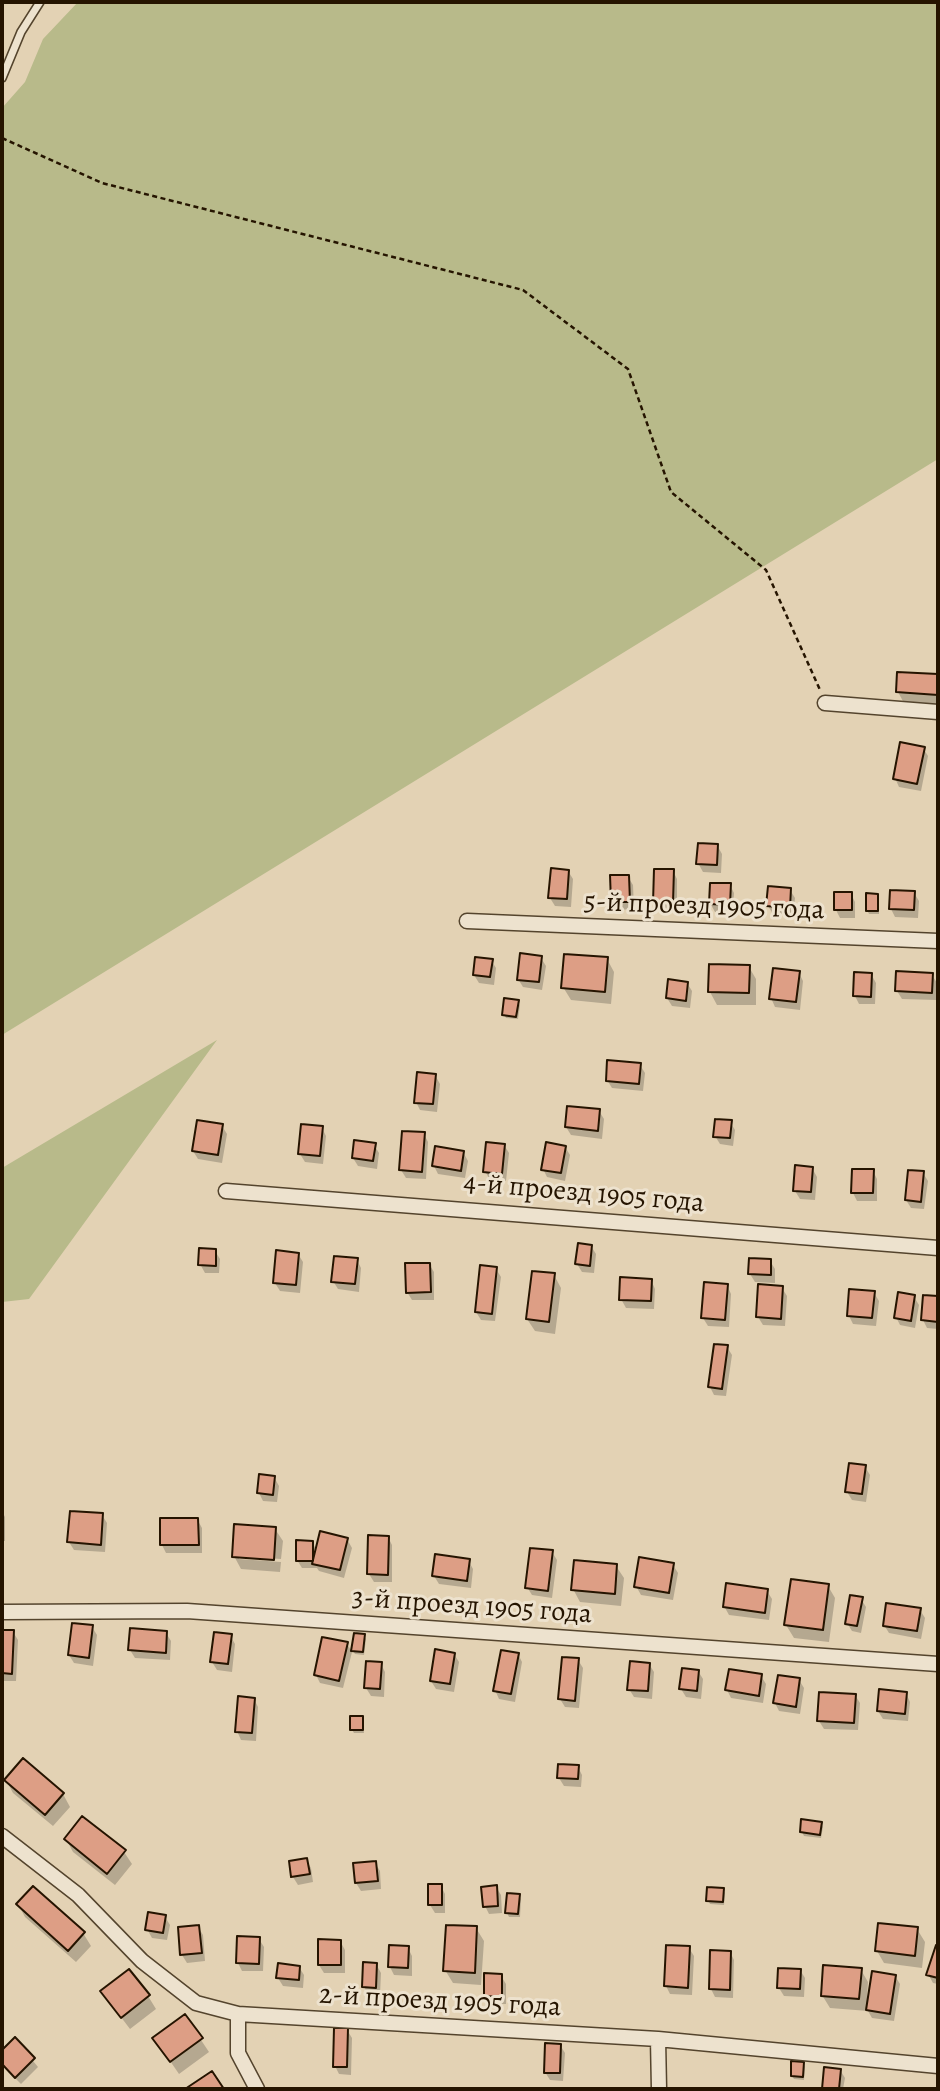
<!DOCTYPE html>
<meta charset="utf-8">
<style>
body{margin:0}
#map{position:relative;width:940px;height:2091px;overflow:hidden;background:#e3d2b4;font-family:Alegreya,serif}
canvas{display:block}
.frame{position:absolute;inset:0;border:4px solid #251400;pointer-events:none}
</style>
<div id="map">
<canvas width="940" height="2091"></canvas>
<div class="frame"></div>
</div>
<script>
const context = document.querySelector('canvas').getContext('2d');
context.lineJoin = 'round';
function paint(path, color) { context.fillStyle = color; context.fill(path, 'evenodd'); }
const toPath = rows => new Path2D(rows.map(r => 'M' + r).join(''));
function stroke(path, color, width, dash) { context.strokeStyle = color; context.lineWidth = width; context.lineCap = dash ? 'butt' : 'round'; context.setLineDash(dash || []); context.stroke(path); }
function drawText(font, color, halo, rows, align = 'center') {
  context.font = font + ' Alegreya,serif'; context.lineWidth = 6; context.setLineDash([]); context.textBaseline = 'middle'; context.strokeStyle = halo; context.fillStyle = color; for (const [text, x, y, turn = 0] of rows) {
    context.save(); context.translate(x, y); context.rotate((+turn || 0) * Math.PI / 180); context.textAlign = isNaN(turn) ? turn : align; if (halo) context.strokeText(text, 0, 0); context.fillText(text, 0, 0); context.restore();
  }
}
paint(toPath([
 [78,2,938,2,938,459,2,1035,2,108,25,82,43,39],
 [217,1040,29,1299,2,1302,2,1168]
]), '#b8ba8a');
paint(toPath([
 [899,674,938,676,938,706,905,705,898,692],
 [923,748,928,756,921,791,899,787,895,778],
 [717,845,722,854,721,873,703,872,698,863],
 [568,871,573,879,571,907,555,906,550,898],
 [673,871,677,879,677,911,659,911,655,903],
 [628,877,633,885,634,909,618,910,613,902],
 [730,885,734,893,733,912,715,912,710,903],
 [790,890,795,898,793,915,773,914,768,906],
 [914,893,919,901,918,918,895,917,891,909],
 [851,894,855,902,855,918,840,918,836,910],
 [877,895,879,899,879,914,869,914,867,910],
 [541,958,546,966,542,990,523,987,518,979],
 [607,959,614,972,611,1004,571,1000,563,987],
 [491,960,496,968,494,985,479,983,474,975],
 [749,967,756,979,756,1005,717,1005,710,992],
 [799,973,803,981,800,1010,775,1007,771,998],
 [871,974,876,983,875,1004,859,1004,855,996],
 [932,975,937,983,936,1000,902,999,897,991],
 [687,983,692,991,690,1008,672,1006,667,998],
 [517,1002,520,1005,518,1019,506,1018,504,1014],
 [640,1065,645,1073,643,1091,612,1088,607,1080],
 [435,1075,440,1084,437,1112,420,1110,416,1102],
 [599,1111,604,1119,602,1139,571,1135,566,1127],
 [730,1122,735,1130,733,1146,720,1144,715,1136],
 [222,1126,227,1134,222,1163,198,1159,193,1151],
 [322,1128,326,1136,323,1164,305,1162,300,1154],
 [424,1134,428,1142,426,1179,406,1178,401,1170],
 [374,1145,379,1153,377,1169,358,1166,353,1158],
 [504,1145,509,1153,506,1181,490,1180,485,1171],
 [565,1147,570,1155,565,1181,547,1177,543,1169],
 [463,1152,468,1161,465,1178,438,1174,434,1166],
 [812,1168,817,1177,815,1200,800,1199,795,1191],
 [873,1171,877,1179,877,1201,857,1201,853,1193],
 [923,1173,928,1181,924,1209,911,1208,906,1200],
 [591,1246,596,1254,594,1273,582,1272,577,1264],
 [215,1251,220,1259,219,1273,205,1273,200,1264],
 [298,1254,303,1262,300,1293,280,1291,275,1283],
 [357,1260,361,1268,359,1292,338,1289,333,1281],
 [770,1261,775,1269,775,1283,755,1282,750,1274],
 [429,1264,434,1272,434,1300,412,1300,407,1292],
 [496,1269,501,1277,495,1321,481,1320,476,1312],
 [554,1275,561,1288,555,1334,535,1331,527,1319],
 [651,1280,655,1289,654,1309,626,1308,621,1299],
 [727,1285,731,1294,729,1327,708,1326,703,1318],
 [782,1288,787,1296,785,1326,763,1325,758,1317],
 [874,1293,879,1301,876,1326,853,1324,849,1316],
 [914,1297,919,1305,915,1328,900,1325,896,1317],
 [925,1297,938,1298,938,1329,927,1328,923,1320],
 [727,1347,732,1355,726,1396,714,1395,710,1387],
 [865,1467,870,1475,866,1502,852,1500,847,1492],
 [274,1477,279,1486,277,1502,263,1501,259,1493],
 [2,1511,5,1517,5,1541,2,1541],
 [102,1515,107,1523,105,1552,74,1550,69,1542],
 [197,1519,202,1528,202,1553,166,1553,162,1545],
 [275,1529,283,1541,281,1559,239,1556,239,1559,281,1562,280,1572,241,1569,234,1556],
 [388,1537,392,1545,392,1582,374,1582,369,1574],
 [347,1539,352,1548,344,1578,319,1571,317,1568,302,1568,297,1560,312,1542,317,1551],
 [552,1552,557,1560,552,1598,532,1595,527,1587],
 [468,1560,473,1569,471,1588,439,1584,434,1576],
 [673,1565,678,1573,673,1600,641,1595,636,1586],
 [616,1566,624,1578,621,1606,580,1602,573,1589],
 [828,1586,835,1598,829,1642,794,1638,786,1625],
 [767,1591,772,1599,769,1620,729,1615,724,1606],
 [861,1599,866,1607,861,1633,852,1631,847,1623],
 [920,1610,925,1618,921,1639,889,1633,884,1625],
 [92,1627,97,1635,93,1666,74,1663,69,1655],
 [2,1631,13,1632,18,1640,16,1681,2,1681],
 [166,1633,171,1641,170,1660,135,1658,130,1650],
 [230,1635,235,1644,232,1672,217,1670,212,1662],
 [364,1636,366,1639,364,1655,355,1654,353,1651],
 [347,1644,352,1652,343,1688,320,1683,316,1675],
 [454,1654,459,1662,454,1692,436,1689,431,1681],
 [518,1654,522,1662,515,1702,499,1699,495,1690],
 [578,1660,583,1668,579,1708,565,1707,560,1699],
 [381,1664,385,1672,384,1697,371,1696,366,1688],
 [649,1664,654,1672,652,1699,634,1697,629,1689],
 [698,1671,703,1679,701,1699,686,1697,681,1689],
 [761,1676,766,1684,763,1703,731,1698,727,1690],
 [799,1680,804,1688,800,1714,779,1711,775,1703],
 [906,1693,910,1702,908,1721,883,1719,878,1711],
 [855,1695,860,1703,858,1730,824,1729,819,1721],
 [254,1699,258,1707,256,1741,241,1740,237,1731],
 [362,1718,364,1733,354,1733,352,1730],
 [578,1767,582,1775,581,1787,564,1786,559,1778],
 [6,1780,63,1794,70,1807,53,1826,13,1793],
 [821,1823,823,1827,821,1838,804,1836,802,1832],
 [66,1839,124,1852,132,1864,115,1885,73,1852],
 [306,1860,311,1868,313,1882,298,1885,293,1877],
 [375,1863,380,1871,381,1889,361,1891,356,1883],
 [441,1886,445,1894,445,1913,435,1913,430,1905],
 [496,1887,501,1895,502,1913,489,1914,485,1906],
 [723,1890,725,1893,724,1905,710,1904,708,1900],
 [519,1896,521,1899,520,1917,509,1917,507,1913],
 [18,1904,83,1933,91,1946,76,1962,25,1917],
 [165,1917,170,1925,167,1940,152,1938,147,1929],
 [198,1927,203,1935,205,1961,187,1963,182,1955],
 [476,1928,484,1941,481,1985,453,1983,445,1970],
 [917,1929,925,1942,922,1968,884,1963,877,1951],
 [259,1939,264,1947,263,1971,242,1971,238,1963],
 [340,1941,345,1950,345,1973,324,1973,319,1965],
 [937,1947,938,1948,938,1984,933,1983,928,1974],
 [408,1948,412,1956,412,1976,394,1975,390,1967],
 [689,1948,694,1956,692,1995,670,1994,666,1986],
 [730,1952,734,1960,733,1998,715,1997,711,1989],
 [376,1964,381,1973,380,1995,368,1995,364,1986],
 [299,1967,304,1975,303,1988,283,1986,278,1978],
 [800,1970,805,1978,804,1997,784,1996,779,1988],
 [861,1970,868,1982,867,1997,870,1998,895,1976,900,1984,894,2021,872,2018,868,2011,830,2008,822,1995],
 [501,1976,506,1984,506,2004,490,2004,485,1996],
 [102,1992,148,1996,156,2009,130,2029],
 [185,2016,209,2052,179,2074,155,2039],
 [347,2030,352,2038,351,2075,339,2074,335,2066],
 [15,2039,38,2067,21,2084,2,2065,2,2052],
 [560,2045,565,2053,563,2081,550,2080,545,2072],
 [803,2063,805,2067,804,2080,794,2079,792,2076],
 [840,2070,845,2078,843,2089,824,2089]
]), '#0003');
const building = toPath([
 [897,672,938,674,938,695,896,692,897,672],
 [900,742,925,747,917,784,893,779,900,742],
 [698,843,718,844,717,865,696,864,698,843],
 [551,868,569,870,567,899,548,898,551,868],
 [654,869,674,869,673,903,653,903,654,869],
 [610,875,629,875,630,902,611,902,610,875],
 [710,883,731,883,730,905,709,904,710,883],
 [768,886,791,888,790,908,766,906,768,886],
 [890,890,915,891,914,910,889,909,890,890],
 [834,892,852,892,852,910,834,910,834,892],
 [866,893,878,894,878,911,866,911,866,893],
 [520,953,542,956,539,982,517,980,520,953],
 [564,954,608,957,605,992,561,988,564,954],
 [475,957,493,959,490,977,473,975,475,957],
 [709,964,750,965,749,993,708,992,709,964],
 [773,968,800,971,796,1002,769,999,773,968],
 [896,971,933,973,932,993,895,991,896,971],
 [854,972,872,973,871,997,853,996,854,972],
 [668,979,688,982,686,1001,666,998,668,979],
 [504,998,519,1000,516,1017,502,1015,504,998],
 [607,1060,641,1063,639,1084,606,1081,607,1060],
 [417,1072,436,1074,433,1104,414,1103,417,1072],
 [567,1106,600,1109,598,1131,565,1127,567,1106],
 [715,1119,732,1120,730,1138,713,1137,715,1119],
 [197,1120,223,1124,218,1155,192,1151,197,1120],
 [301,1124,323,1126,320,1156,298,1154,301,1124],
 [402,1131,425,1132,422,1172,399,1170,402,1131],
 [354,1140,376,1143,373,1161,352,1158,354,1140],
 [486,1142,505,1144,502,1174,483,1172,486,1142],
 [546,1142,566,1146,561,1173,541,1170,546,1142],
 [435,1146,464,1151,461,1171,432,1166,435,1146],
 [795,1165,813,1167,811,1192,793,1191,795,1165],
 [852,1169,874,1169,873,1193,851,1193,852,1169],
 [908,1170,924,1171,921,1202,905,1200,908,1170],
 [578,1243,592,1245,590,1266,575,1264,578,1243],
 [199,1248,216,1249,216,1266,198,1265,199,1248],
 [276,1250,299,1253,296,1285,273,1283,276,1250],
 [334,1256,358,1258,355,1284,331,1282,334,1256],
 [749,1258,771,1259,771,1275,748,1274,749,1258],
 [405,1263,430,1263,431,1292,406,1293,405,1263],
 [480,1265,497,1267,492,1314,475,1312,480,1265],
 [532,1271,555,1273,549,1322,526,1319,532,1271],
 [620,1277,652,1279,651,1301,619,1300,620,1277],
 [704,1282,728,1284,725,1320,701,1318,704,1282],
 [758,1284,783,1286,781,1319,756,1317,758,1284],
 [849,1289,875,1291,872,1318,847,1316,849,1289],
 [898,1292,915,1295,911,1321,894,1318,898,1292],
 [923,1295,938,1296,938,1322,921,1320,923,1295],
 [714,1344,728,1345,722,1389,708,1387,714,1344],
 [849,1463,866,1465,862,1494,845,1492,849,1463],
 [259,1474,275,1476,273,1495,257,1493,259,1474],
 [70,1511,103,1513,101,1545,67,1542,70,1511],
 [160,1518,198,1518,199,1545,160,1545,160,1518],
 [234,1524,276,1527,274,1560,232,1557,234,1524],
 [320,1531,348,1538,340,1570,312,1564,320,1531],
 [368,1535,389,1536,388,1575,367,1574,368,1535],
 [296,1540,313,1541,313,1561,296,1561,296,1540],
 [530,1548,553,1550,548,1591,525,1588,530,1548],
 [435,1554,470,1559,467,1581,432,1576,435,1554],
 [639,1557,674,1563,669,1593,634,1587,639,1557],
 [574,1560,617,1564,615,1594,571,1590,574,1560],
 [791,1579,829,1584,823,1630,784,1625,791,1579],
 [726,1583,768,1589,765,1613,723,1607,726,1583],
 [850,1595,863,1597,857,1626,845,1624,850,1595],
 [886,1603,921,1608,917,1631,883,1626,886,1603],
 [72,1623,93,1625,89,1658,68,1655,72,1623],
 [130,1628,167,1631,166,1653,128,1650,130,1628],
 [2,1630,14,1630,12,1674,2,1673,2,1630],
 [214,1632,232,1634,228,1664,210,1662,214,1632],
 [354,1633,365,1634,363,1652,351,1651,354,1633],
 [322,1637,348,1642,339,1681,314,1675,322,1637],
 [435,1649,455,1653,450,1684,430,1681,435,1649],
 [501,1650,519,1653,511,1694,493,1691,501,1650],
 [562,1657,579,1658,575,1701,558,1699,562,1657],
 [366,1661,382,1662,380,1689,364,1688,366,1661],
 [630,1661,650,1663,648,1691,627,1690,630,1661],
 [682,1668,699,1670,697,1691,679,1689,682,1668],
 [729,1669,762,1674,759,1696,725,1690,729,1669],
 [778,1675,800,1678,796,1707,773,1703,778,1675],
 [879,1689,907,1692,905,1714,877,1711,879,1689],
 [819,1692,856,1694,854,1723,817,1721,819,1692],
 [238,1696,255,1698,252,1733,235,1732,238,1696],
 [350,1716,363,1716,363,1730,350,1730,350,1716],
 [23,1758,64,1793,45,1815,4,1780,23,1758],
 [558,1764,579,1765,578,1779,557,1778,558,1764],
 [82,1816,126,1850,107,1874,64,1839,82,1816],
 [801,1819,822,1822,820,1835,800,1832,801,1819],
 [307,1858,310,1874,291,1877,289,1861,307,1858],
 [376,1861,378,1881,355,1883,353,1863,376,1861],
 [428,1884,442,1884,442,1905,428,1905,428,1884],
 [497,1885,498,1906,483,1907,481,1887,497,1885],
 [33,1886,85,1932,68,1951,16,1904,33,1886],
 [707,1887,724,1888,723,1902,706,1901,707,1887],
 [507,1893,520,1894,518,1914,505,1913,507,1893],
 [148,1912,166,1915,163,1933,145,1930,148,1912],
 [878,1923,918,1927,915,1956,875,1951,878,1923],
 [199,1925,202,1953,180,1955,178,1927,199,1925],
 [446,1925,477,1926,475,1973,443,1971,446,1925],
 [237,1936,260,1937,259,1964,236,1963,237,1936],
 [318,1939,341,1940,341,1965,318,1965,318,1939],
 [389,1945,409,1946,408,1968,388,1967,389,1945],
 [666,1945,690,1946,688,1988,664,1986,666,1945],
 [936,1945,938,1946,938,1978,926,1975,936,1945],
 [710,1950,731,1951,730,1990,709,1989,710,1950],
 [363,1962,377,1963,376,1988,362,1987,363,1962],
 [278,1963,300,1966,299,1980,276,1978,278,1963],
 [823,1965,862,1968,859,1999,821,1996,823,1965],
 [778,1968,801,1969,800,1989,777,1988,778,1968],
 [129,1969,150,1995,121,2018,100,1991,129,1969],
 [872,1971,896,1975,890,2014,866,2010,872,1971],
 [484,1973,502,1974,502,1997,484,1996,484,1973],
 [185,2014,203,2038,170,2062,152,2038,185,2014],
 [334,2028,348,2028,347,2067,333,2067,334,2028],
 [15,2037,35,2058,15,2078,2,2064,2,2050,15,2037],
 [545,2043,561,2044,560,2073,544,2073,545,2043],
 [791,2061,804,2062,803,2077,791,2076,791,2061],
 [824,2067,841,2069,839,2089,822,2089,824,2067],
 [212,2071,224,2089,185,2089,212,2071]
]);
paint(building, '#dd9e85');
stroke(building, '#251400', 2);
const service = toPath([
 [2,78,21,32,40,2]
]);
const minor = toPath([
 [825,703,938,712],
 [467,921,938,941],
 [226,1191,938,1248],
 [2,1612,187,1611,938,1664],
 [2,1836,78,1895,142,1961,196,2003,238,2014,658,2039,938,2066],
 [238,2014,238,2053,257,2089],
 [658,2039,659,2089]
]);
stroke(service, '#54442d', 10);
stroke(minor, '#54442d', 17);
stroke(toPath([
 [2,138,102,183,523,290,628,369,671,492,766,570,820,690]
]), '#251400', 2.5, [5, 3.5]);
stroke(service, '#ede2ce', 7);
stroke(minor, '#ede2ce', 14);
drawText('28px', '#251400', '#ede2ce', [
 ["5-й проезд 1905 года",704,907,2],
 ["4-й проезд 1905 года",584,1194,5],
 ["3-й проезд 1905 года",472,1607,4],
 ["2-й проезд 1905 года",440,2002,3]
]);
</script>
